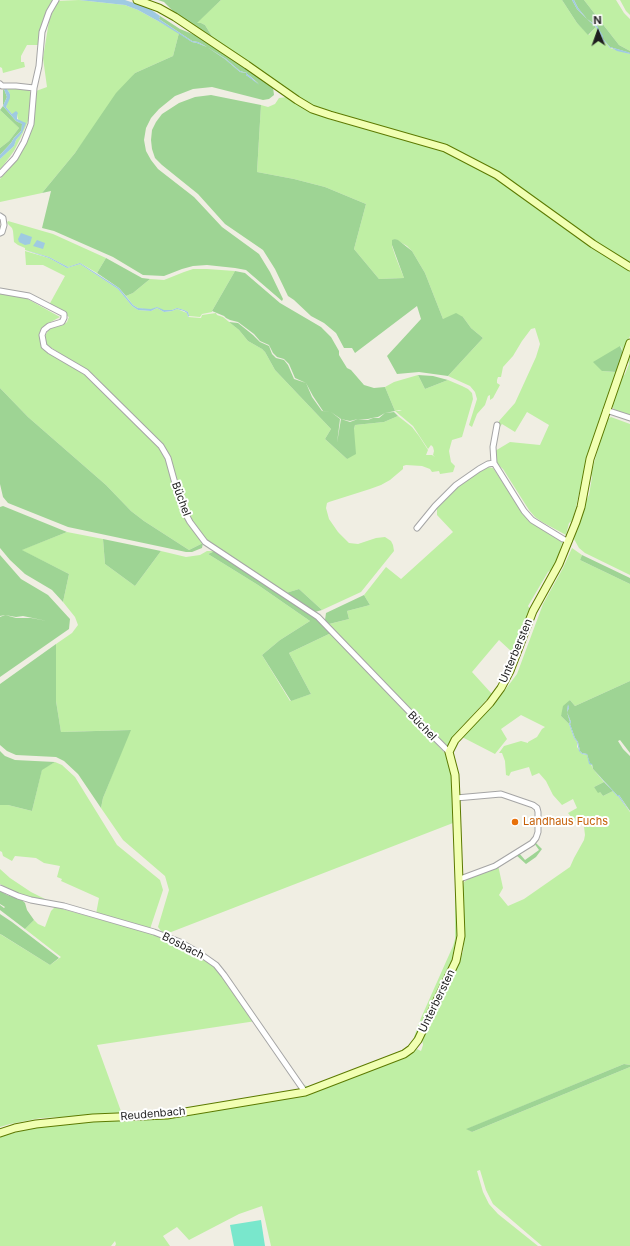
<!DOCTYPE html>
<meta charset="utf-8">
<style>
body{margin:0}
#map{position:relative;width:630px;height:1246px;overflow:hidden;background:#f0eee3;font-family:Inter,sans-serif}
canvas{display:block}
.north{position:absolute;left:578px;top:12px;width:40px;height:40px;-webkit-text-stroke:3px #fff;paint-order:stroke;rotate:358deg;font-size:11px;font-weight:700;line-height:16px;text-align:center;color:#1e1e1e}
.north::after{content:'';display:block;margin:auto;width:14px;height:18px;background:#1e1e1e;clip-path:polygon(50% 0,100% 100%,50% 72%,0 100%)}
</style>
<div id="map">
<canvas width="630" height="1246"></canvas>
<div class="north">N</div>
</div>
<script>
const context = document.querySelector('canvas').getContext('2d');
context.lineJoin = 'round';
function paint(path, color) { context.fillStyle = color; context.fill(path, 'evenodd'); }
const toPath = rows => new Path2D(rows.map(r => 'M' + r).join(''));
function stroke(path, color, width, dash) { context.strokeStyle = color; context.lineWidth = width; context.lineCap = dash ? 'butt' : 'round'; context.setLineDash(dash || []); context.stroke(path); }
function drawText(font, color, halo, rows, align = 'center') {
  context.font = font + ' Inter,sans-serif'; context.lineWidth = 4; context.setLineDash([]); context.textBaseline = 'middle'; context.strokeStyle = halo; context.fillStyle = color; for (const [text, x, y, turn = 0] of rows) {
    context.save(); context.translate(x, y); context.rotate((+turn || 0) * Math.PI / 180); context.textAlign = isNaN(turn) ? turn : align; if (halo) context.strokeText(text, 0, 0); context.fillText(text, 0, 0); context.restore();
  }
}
paint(toPath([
 [0,0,53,0,43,23,39,45,27,45,21,56,21,62,24,62,25,67,3,73,2,68,0,67],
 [79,0,125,5,138,10,158,21,179,33,173,56,135,73,75,153,42,193,0,202,0,179,12,166,21,150,34,110,36,91,47,87,43,58,49,21,57,1],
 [221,0,562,0,577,23,589,35,596,27,602,37,602,40,607,44,610,48,630,54,630,263,593,241,506,177,445,145,321,109,308,103,290,91,213,38,205,25,201,23,194,25],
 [584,0,616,0,624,13,630,19,630,51,619,45],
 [620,0,630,0,630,15,626,11],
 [17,88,28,90,31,92,32,95,31,104,28,121,21,137,14,151,0,170,0,159,14,146,16,140,22,133,17,115,12,114,6,107,10,94,7,89],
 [287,97,317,114,329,119,437,149,449,154,493,177,514,190,573,235,630,270,630,336,623,353,621,346,602,371,616,372,587,459,575,511,572,521,569,523,566,535,542,522,535,517,529,510,503,469,496,463,495,451,510,442,540,445,549,425,527,412,515,432,502,424,497,431,499,421,515,403,536,357,540,344,535,328,531,329,522,341,513,356,503,367,501,377,498,377,497,380,497,383,500,385,493,398,490,400,490,395,488,396,485,405,477,414,472,427,469,425,477,399,475,392,470,386,448,376,483,338,471,328,463,317,443,319,425,273,412,251,407,246,395,239,392,242,392,246,396,258,404,278,379,279,354,249,366,204,325,187,294,179,257,172,261,105,268,107,275,104,279,98],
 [0,110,19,128,9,141,0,148],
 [8,221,53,234,106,258,97,273,80,263,68,267,49,257,25,250,25,248,18,245,14,242,13,231,12,228,7,223],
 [25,251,49,258,67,268,80,264,118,289,132,306,138,310,151,311,157,308,164,312,172,311,177,309,187,313,188,317,201,318,202,315,216,313,217,315,223,317,239,330,248,341,262,349,265,352,275,370,331,429,325,439,347,459,355,425,384,422,398,416,412,427,419,436,428,450,426,455,432,455,435,457,442,467,435,457,433,455,434,451,433,447,431,445,428,449,413,426,395,411,402,411,399,410,395,411,385,387,394,382,418,375,425,389,448,380,462,386,468,389,472,393,473,399,462,437,452,440,449,451,451,462,455,466,453,472,440,474,439,471,432,472,430,469,422,466,406,465,403,466,403,469,390,480,381,485,370,489,329,502,327,503,326,508,329,519,338,532,349,543,358,544,376,538,385,537,391,541,393,545,394,551,361,592,322,610,299,589,286,593,208,542,202,535,185,511,168,454,95,376,47,345,45,341,45,336,48,331,52,328,63,325,67,322,69,317,49,305,65,276,43,265,26,265],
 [193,269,207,269,235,271,212,311,212,312,202,314,200,317,189,316,188,312,184,310,177,308,172,310,164,311,157,307,151,310,138,308,133,305,126,296,133,293,150,279,164,280,184,272],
 [0,293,24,297,60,317,49,323,40,335,40,341,43,348,92,379,157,444,164,455,182,512,188,523,203,543,189,550,144,521,131,511,106,485,28,417,0,388],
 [630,355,630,416,614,410,612,405,623,376,625,374,629,364,628,360],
 [611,417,630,424,630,575,585,553,579,548,574,539,576,531,577,531,578,529,577,527,583,507,589,495,592,477,591,474,606,420],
 [486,467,493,468,495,471,524,514,530,522,562,541,562,543,558,557,551,570,548,572,528,606,530,609,512,652,499,640,472,672,492,694,453,736,448,745,444,745,329,624,349,619,347,611,370,605,364,595,386,567,401,579,453,532,437,515,437,506,456,487],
 [67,532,103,539,105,564,135,586,161,551,186,557,200,555,207,551,215,551,208,554,258,585,310,621,280,640,262,655,290,701,311,694,289,653,331,633,445,753,451,775,453,795,452,797,452,802,453,822,455,822,459,937,453,962,417,1037,410,1047,407,1050,310,1088,305,1087,303,1084,308,1087,320,1083,400,1051,406,1048,413,1040,421,1018,453,946,455,939,455,872,453,823,166,934,162,932,158,927,169,890,165,876,123,840,101,808,103,798,130,730,61,732,56,701,56,644,72,633,78,625,75,617,63,602,69,574,21,550],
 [572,548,582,555,580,560,630,584,630,681,575,706,570,700,561,716,569,724,574,738,577,742,577,747,582,754,587,755,593,769,604,782,594,787,600,792,603,796,613,791,617,796,618,796,630,812,630,1065,624,1064,467,1129,472,1132,630,1067,630,1246,542,1246,493,1204,486,1190,480,1170,477,1171,483,1192,489,1204,498,1214,538,1246,271,1246,262,1206,239,1214,189,1240,177,1227,163,1236,170,1246,115,1246,116,1244,115,1241,111,1246,0,1246,0,1136,26,1130,59,1124,98,1119,135,1119,305,1095,406,1056,417,1049,421,1051,423,1045,422,1039,463,952,464,940,463,887,464,882,468,879,498,865,503,888,499,895,508,906,524,899,570,867,574,858,584,840,585,835,584,827,580,820,574,821,568,813,577,808,573,799,562,805,553,795,546,781,539,773,532,776,529,767,511,772,509,776,506,775,505,761,502,753,499,753,504,746,521,741,528,743,528,742,537,737,542,729,545,727,521,715,501,729,507,739,495,754,462,737,493,706,517,674,543,604,563,568],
 [55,762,62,765,75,777,117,845,160,880,163,890,150,929,96,914,99,898,61,881,62,879,57,877,60,866,44,863,36,858,15,856,12,861,3,856,2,852,0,851,0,805,8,805,32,811,42,769],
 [0,869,10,878,31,892,51,902,31,898,19,894,0,884],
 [55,907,160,936,178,943,206,960,215,967,223,977,256,1021,97,1045,122,1114,41,1118,10,1124,0,1127,0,934,50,965,61,957,25,929,34,920,38,924,45,927,51,911]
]), '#bfefa4');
paint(toPath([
 [158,0,221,0,197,23,201,23,205,25,213,38,173,11,164,2],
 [562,0,572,0,577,9,587,19,596,27,588,35,577,23],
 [574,0,584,0,619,45,630,51,630,53,610,47,603,39,597,26,587,19,578,8],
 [160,16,180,29,195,35,273,87,274,95,269,99,263,100,212,87,193,89,175,96,159,109,151,118,146,128,144,140,146,151,151,160,158,169,194,197,222,227,259,254,270,272,283,299,282,301,246,270,235,268,207,265,193,266,182,269,164,276,143,275,113,257,54,231,42,228,51,191,42,193,75,153,116,93,135,73,173,56,179,33,192,42,197,43,207,47,225,59,240,72,246,73,246,75,259,84,251,77,247,74,247,73,240,71,226,59,207,47,198,42,192,41,159,19],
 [4,89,7,97,3,106,16,121,22,124,21,131,14,138,11,143,0,155,0,148,9,141,19,128,0,110,3,106,3,90],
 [211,95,261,105,257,172,294,179,325,187,366,204,354,249,379,279,404,278,392,245,392,240,395,239,398,240,412,251,425,273,443,319,456,313,463,317,471,328,483,338,448,376,419,372,397,374,387,356,421,319,417,306,355,353,352,348,344,348,336,333,324,323,311,316,294,300,288,296,275,269,263,250,225,224,198,194,162,165,155,158,152,149,151,140,152,130,156,122,162,114,179,103,195,97],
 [106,258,142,278,150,279,133,293,126,296,119,288,97,273],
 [235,271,245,273,280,303,321,327,331,337,339,351,339,355,347,368,351,370,364,385,374,388,385,387,395,411,385,413,378,417,372,418,368,419,358,419,350,421,341,419,331,412,323,411,313,396,306,383,295,378,289,364,284,359,277,357,273,353,269,345,260,341,254,334,238,322,230,320,226,318,224,316,212,311],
 [229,322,238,323,253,335,260,342,269,346,272,354,276,358,284,360,288,365,294,379,306,383,312,397,322,411,331,412,340,419,337,443,341,419,350,422,358,419,368,420,373,418,379,418,385,413,394,412,398,416,384,422,355,425,354,429,356,454,347,459,325,439,331,429,275,370,265,352,262,349,248,341,239,330],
 [620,346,623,353,616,372,602,371,593,362],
 [418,375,433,376,448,380,425,389],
 [0,388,28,417,106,485,131,511,144,521,189,550,203,543,202,548,192,552,186,552,68,527,8,503,3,497,0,484],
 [3,506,67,532,22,550,69,574,63,602,52,590,25,574,10,560,0,548,0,507],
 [103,539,161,551,135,586,105,564],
 [215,551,316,618,331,633,289,653,311,694,291,701,262,655,280,640,310,621,258,585,208,554],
 [0,555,21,579,48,595,70,619,69,629,0,677,0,617,5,615,16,618,31,618,47,621,54,621,47,621,23,616,16,617,5,615,0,616],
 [582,555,630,578,630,584,580,560],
 [299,589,322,610,315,612,286,593],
 [364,595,370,605,347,611,349,619,329,624,325,620,326,613],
 [56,644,56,701,61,732,131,730,103,798,101,808,78,774,64,761,56,757,16,755,7,751,0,745,0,684],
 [630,681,630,753,620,740,618,741,623,749,630,756,630,811,619,795,617,795,593,769,592,764,590,764,587,754,582,753,580,751,578,742,575,738,570,724,571,722,567,712,569,708,568,705,567,712,570,722,569,724,561,716,563,706,570,700,575,706],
 [0,751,5,756,15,760,55,762,42,770,32,811,8,805,0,805],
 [604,782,613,791,603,796,600,792,598,793,594,787],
 [535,842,542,849,536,857,526,864,516,855,519,853,525,860,539,850,534,843],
 [0,891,7,895,22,900,25,903,27,910,34,920,25,929,0,910,0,905,4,908,5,907,0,904],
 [0,914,12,922,59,958,50,965,2,935,0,934],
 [624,1064,630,1065,630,1067,472,1132,466,1129]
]), '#9ed494');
paint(toPath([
 [261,1220,265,1246,234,1246,230,1225]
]), '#79e7cc');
paint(toPath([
 [79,0,125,0,140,5,150,9,160,16,159,19,192,41,198,42,207,47,226,59,240,71,247,73,247,74,251,77,259,85,246,75,246,73,240,72,225,59,207,47,197,43,192,42,158,21,138,10,125,5],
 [572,0,574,0,578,8,587,19,597,26,603,36,603,39,610,47,628,52,630,53,630,54,617,51,612,48,610,48,607,44,602,40,602,37,596,27,587,19,577,9],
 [4,89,7,89,10,94,10,98,6,107,12,114,16,111,18,113,17,115,17,119,26,123,22,133,16,140,14,146,0,159,0,155,11,143,14,138,21,131,22,124,16,121,3,106,7,97],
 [21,233,32,237,30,244,25,245,19,242,18,239],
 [37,240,45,243,43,249,33,246],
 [25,250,49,257,68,267,80,263,119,288,133,305,138,308,151,309,157,307,164,310,172,310,177,308,184,310,188,312,189,316,188,317,187,313,184,311,177,309,172,311,164,312,157,308,151,311,138,310,132,306,118,289,80,264,67,268,49,258],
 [568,704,569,708,567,712,571,722,570,724,575,738,578,742,580,751,582,753,587,754,590,763,592,764,593,769,617,795,619,795,630,812,618,796,617,796,593,769,592,765,589,764,587,755,582,754,579,751,577,742,574,738,569,724,570,722,567,712]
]), '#9fcae2');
const street = toPath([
 [0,84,2,86,16,86,34,88],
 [0,174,15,158,24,142,31,124,34,88,39,66,42,32,49,12,56,0],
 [0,216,3,218,4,225,2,232,0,233],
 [0,291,29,296,64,314,64,318,62,322,49,326,44,330,42,335,44,346,50,351,86,372,161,446,168,458,179,498,184,511,190,522,205,542,318,617,427,730,449,752],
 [606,410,630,418],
 [497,425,493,447,494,463,524,511,532,520,563,539,569,541],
 [417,528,435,506,456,485,479,469,488,464,494,463],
 [456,798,501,794,533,805,537,808,538,812,538,832,536,838,532,843,495,866,460,879],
 [0,888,18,896,31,900,64,906,154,932,180,942,199,953,216,965,224,975,305,1092]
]);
const secondary = toPath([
 [137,0,159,8,175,17,247,65,297,100,312,109,330,115,445,148,497,175,593,244,630,267],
 [0,1133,15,1128,36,1124,93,1118,167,1115,305,1092,404,1054,411,1049,418,1040,456,961,461,936,456,798,455,775,449,752,455,740,490,703,501,688,510,671,533,611,559,564,576,522,581,507,590,459,630,343]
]);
stroke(street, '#a5a5a5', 7);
stroke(secondary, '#5c7a00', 9);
stroke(street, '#fff', 5);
stroke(secondary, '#f1ffb2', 7);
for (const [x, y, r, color] of [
 [515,822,4,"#e8710a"]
]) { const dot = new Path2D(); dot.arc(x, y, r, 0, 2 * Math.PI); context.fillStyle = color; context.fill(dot); stroke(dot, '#fff', 1.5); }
drawText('11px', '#1e1e1e', '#fff', [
 ["Büchel",181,499,70],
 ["Unterbersten",516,651,-67],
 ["Büchel",422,726,46],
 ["Bosbach",183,946,27],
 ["Unterbersten",437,1001,-64],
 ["Reudenbach",153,1114,-5]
]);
drawText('11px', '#c56008', '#fff', [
 ["Landhaus Fuchs",523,822]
], 'left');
</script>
